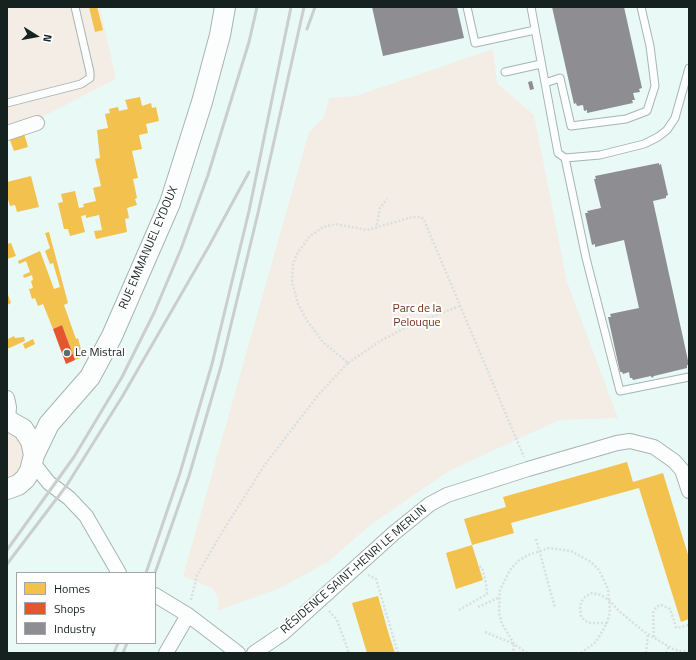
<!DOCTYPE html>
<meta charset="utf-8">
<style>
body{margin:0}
#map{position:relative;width:696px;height:660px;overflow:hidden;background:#e9f9f6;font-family:"Titillium Web",sans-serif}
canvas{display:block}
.frame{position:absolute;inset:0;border:8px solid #152220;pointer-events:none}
.legend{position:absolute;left:16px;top:572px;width:140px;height:72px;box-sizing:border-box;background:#fff;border:1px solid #a1a7a6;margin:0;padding:5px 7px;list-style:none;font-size:12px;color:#152220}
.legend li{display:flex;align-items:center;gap:8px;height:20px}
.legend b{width:20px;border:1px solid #a1a7a6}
.north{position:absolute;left:16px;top:16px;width:40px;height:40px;-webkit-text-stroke:3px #fff;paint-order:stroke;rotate:101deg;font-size:11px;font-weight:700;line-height:16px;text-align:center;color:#152220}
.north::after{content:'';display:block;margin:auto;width:14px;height:18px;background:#152220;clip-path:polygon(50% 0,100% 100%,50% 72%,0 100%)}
</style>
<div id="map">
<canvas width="696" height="660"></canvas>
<div class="frame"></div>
<ul class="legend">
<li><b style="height:11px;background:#f2c14e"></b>Homes</li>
<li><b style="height:11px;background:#e4572e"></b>Shops</li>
<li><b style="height:11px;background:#8d8d92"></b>Industry</li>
</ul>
<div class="north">N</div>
</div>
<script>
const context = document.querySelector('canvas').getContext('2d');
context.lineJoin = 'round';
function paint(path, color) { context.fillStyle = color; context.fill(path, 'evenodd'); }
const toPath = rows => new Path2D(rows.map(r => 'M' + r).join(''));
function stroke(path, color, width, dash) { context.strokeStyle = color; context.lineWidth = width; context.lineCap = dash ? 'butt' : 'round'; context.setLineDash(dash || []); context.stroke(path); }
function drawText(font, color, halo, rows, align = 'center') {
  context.font = font + ' "Titillium Web",sans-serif'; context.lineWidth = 4; context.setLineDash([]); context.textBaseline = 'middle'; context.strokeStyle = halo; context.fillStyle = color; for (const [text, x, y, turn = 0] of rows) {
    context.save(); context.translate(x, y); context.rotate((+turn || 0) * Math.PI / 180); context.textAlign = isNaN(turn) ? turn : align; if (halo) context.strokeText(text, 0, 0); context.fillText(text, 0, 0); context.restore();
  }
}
paint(toPath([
 [7,7,100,7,116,79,36,120,7,129],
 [493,49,497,83,534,115,567,282,618,418,559,420,449,471,369,526,328,562,280,588,217,611,219,600,213,589,183,576,309,132,324,117,329,98,356,96],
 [7,428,16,432,25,448,23,465,18,472,7,478]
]), '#f4ede6');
paint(toPath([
 [89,7,97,7,103,30,95,32],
 [140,97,142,106,151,103,152,108,156,107,159,121,146,124,148,133,139,135,142,149,132,151,138,178,133,179,137,198,135,199,137,205,127,208,129,218,125,219,127,232,96,239,94,231,102,230,99,215,86,218,86,215,81,216,85,232,70,236,68,229,64,229,58,203,63,202,61,194,75,191,79,208,84,207,83,204,96,201,93,188,101,186,95,159,100,158,97,130,108,128,105,114,110,113,109,109,118,107,119,111,128,109,125,100],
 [23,130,28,147,14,151,8,135],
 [31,176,39,207,17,212,15,205,10,206,7,196,7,182],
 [49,232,68,303,64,305,76,339,78,338,83,357,75,360,62,325,53,329,43,304,38,306,35,298,32,299,29,289,33,288,31,281,33,280,32,275,24,278,23,275,30,272,26,261,19,264,18,261,40,251,54,289,60,287,53,263,50,264,45,251,50,248,45,233],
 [11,243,16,256,7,259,7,244],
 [7,292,11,303,7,305],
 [14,336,15,338,24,337,25,341,7,349,8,339],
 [33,339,35,344,25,349,23,344],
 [627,462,633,482,663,473,689,558,689,619,681,622,639,488,511,523,514,533,472,545,483,580,456,589,446,553,472,545,464,519,506,507,503,497],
 [378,596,389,635,395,653,367,653,352,603]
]), '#f2c14e');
paint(toPath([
 [62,325,75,360,66,364,53,329]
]), '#e4572e');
paint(toPath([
 [372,7,457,7,464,38,383,56],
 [552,7,624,7,642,88,639,89,640,92,633,93,635,100,632,100,633,103,587,113,587,110,584,111,583,105,577,106,576,103,574,104],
 [532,81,534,89,530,90,528,82],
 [659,163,659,165,661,164,668,195,666,196,666,198,653,201,689,365,687,365,687,368,654,376,652,378,651,376,633,380,632,378,630,378,629,372,623,374,622,372,620,372,608,317,611,317,610,314,639,308,624,240,595,247,595,244,592,245,585,213,588,213,587,211,601,208,594,179,596,179,595,176]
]), '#8d8d92');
const lane = toPath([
 [467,7,475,43,535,30],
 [531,7,558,153,565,158,600,155,644,144,658,137,667,130,675,118,689,68],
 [505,72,541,64],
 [545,83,560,78,571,126,626,119,647,111,655,86,650,46,641,7],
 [7,103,81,84,90,78,90,72,75,7],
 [565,158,586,258,620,391,689,377]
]);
const street = toPath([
 [7,133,37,123],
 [7,398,9,407,8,420],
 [33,463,49,483,69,498,86,516,119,573],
 [155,595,188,615,238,653],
 [166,653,188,615],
 [254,653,282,634,394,533,430,504,447,495,528,469,617,443,630,441,654,447,674,461,682,470,689,491]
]);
const secondary = toPath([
 [7,420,23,429,31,441,34,455,30,471,25,479,18,485,7,489],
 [34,455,49,424,90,377,112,336,170,203,202,102,220,35,225,7]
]);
stroke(lane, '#a6b4b2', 9);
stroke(street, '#a6b4b2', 16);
stroke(secondary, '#a6b4b2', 22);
stroke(toPath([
 [376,229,380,208,387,199],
 [348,363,382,340,413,324,460,306],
 [536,539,555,608],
 [368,575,376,579,398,653],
 [191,600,197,575,224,529,266,463,319,394,348,363,323,342,308,322,298,304,292,282,293,264,297,254,309,237,323,227,336,224,367,230,413,217,421,217,424,220,524,457],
 [478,607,498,598],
 [459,610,487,594,486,583,482,568,479,566],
 [329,611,337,620,349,653],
 [607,623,589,623,584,620,581,616,580,609,581,602,585,597,592,593,601,595,610,601,619,611,643,631,673,649,679,651,689,651],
 [485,632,514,644,513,653],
 [654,637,653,613,656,607,661,605,670,609,676,627,677,628,689,625],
 [527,653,514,644,502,624,499,613,500,590,510,570,518,561,528,555,549,548,571,551,591,562,599,570,608,589,610,612,607,623,596,642,581,653],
 [646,653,648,634],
 [666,653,669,646]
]), '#dadfde', 2.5, [2, 2]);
stroke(lane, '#fcfefe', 7);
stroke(street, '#fcfefe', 14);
stroke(secondary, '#fcfefe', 20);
stroke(toPath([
 [307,29,315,7],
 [7,550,74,457,122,377,154,313,181,249,208,175,249,42,257,7],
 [7,564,67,485,122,397,209,246,249,172],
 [146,573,180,473,212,364,249,211,291,7],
 [155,573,189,476,221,366,258,213,304,7],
 [114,653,118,643],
 [123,653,127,643]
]), '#cacecd', 3);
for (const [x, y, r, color] of [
 [67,353,4,"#5f6d6b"]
]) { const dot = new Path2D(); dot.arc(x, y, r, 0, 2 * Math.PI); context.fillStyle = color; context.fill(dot); stroke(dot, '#fff', 1.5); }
drawText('12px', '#152220', '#fff', [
 ["RUE EMMANUEL EYDOUX",149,248,-67],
 ["RÉSIDENCE SAINT-HENRI LE MERLIN",354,570,-41]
]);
drawText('12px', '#713012', '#fff', [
 ["Parc de la",417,309],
 ["Pelouque",417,323]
]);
drawText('12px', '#152220', '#fff', [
 ["Le Mistral",75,353]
], 'left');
</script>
